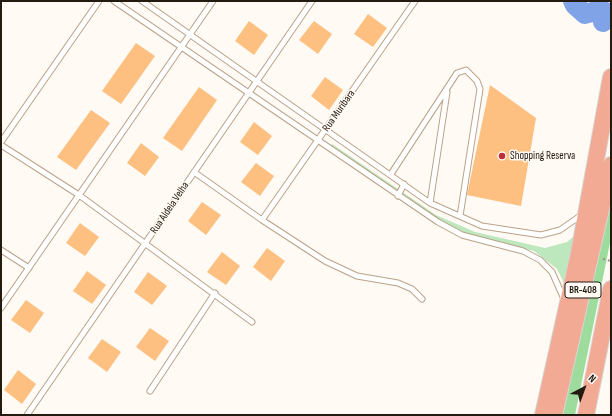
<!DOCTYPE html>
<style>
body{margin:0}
#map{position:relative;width:612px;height:416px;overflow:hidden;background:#fffaf4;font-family:"Sofia Sans Condensed",sans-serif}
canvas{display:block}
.frame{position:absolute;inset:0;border:2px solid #231a10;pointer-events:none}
.north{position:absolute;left:564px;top:368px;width:40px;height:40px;-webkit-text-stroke:3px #fffaf4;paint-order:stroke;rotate:41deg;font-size:11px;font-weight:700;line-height:16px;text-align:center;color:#231a10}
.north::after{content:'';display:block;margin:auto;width:14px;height:18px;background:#231a10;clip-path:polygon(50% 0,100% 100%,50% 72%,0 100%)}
</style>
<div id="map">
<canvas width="612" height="416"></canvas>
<div class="frame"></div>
<div class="north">N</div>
</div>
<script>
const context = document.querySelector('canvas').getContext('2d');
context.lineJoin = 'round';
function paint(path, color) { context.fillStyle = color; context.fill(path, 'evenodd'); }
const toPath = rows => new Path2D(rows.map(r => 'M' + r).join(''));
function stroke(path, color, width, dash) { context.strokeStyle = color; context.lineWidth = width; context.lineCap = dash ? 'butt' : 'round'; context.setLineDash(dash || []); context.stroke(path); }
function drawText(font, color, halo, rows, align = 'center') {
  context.font = font + ' "Sofia Sans Condensed",sans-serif'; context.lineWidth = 3; context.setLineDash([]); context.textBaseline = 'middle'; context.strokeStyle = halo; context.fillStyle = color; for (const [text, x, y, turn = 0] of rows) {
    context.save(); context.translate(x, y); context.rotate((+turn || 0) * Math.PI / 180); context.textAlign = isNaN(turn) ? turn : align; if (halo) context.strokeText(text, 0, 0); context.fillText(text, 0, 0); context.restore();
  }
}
paint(toPath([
 [332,144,436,215,475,232,545,248,567,242,580,231,566,287,557,269,534,251,467,235,445,225,329,147]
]), '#bde7bd');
paint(toPath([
 [611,186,611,238,575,415,563,415]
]), '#9edc9e');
stroke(toPath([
 [573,1,575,5,585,14,599,10,606,12,603,22]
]), '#7fa3e6', 20);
paint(toPath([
 [368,14,387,28,373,47,354,34],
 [249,21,268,35,254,55,235,41],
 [314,21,332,34,318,54,299,40],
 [136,43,155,56,121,104,102,91],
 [325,77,343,90,329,110,311,96],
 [490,85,536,118,521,206,467,195],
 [199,87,217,100,182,151,163,138],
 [91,110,110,123,76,170,57,157],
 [254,122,272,136,258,155,240,142],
 [141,143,159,157,145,176,127,163],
 [256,163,274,176,260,196,241,182],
 [202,202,221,215,206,235,188,221],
 [80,223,99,237,85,256,66,243],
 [267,248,285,261,271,281,253,267],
 [222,252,240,266,226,285,207,272],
 [87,271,106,285,92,304,73,291],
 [148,272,167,286,152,305,134,292],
 [26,300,44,313,30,333,11,320],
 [150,328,169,341,155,361,136,347],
 [102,339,121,352,107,372,88,358],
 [18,370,36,384,22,404,4,390]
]), '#fdc080');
const service = toPath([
 [114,1,438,222,462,235,523,251,540,260,552,272,564,299],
 [142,1,430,203,482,226,541,235,560,230,583,214],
 [1,142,99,1],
 [1,145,79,195,252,322],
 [194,172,262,220,325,261,357,276,398,283,412,289,422,299],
 [391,174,457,73,466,70,477,81,480,89,460,216],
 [398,196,404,184],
 [430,203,447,92],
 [262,220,415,1],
 [1,250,29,268],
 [1,308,213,1],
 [150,391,215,293],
 [27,415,312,1]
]);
const trunk = toPath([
 [543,415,579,253,611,77],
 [554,415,611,165],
 [586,415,611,289]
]);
stroke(service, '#baa289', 7);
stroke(trunk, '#d7d6d4', 18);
stroke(toPath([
 [603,259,611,261]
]), '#99928a', 2, [2, 3]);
stroke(service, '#fff', 5);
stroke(trunk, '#f2aa94', 16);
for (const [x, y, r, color] of [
 [502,156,4,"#bf2f39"]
]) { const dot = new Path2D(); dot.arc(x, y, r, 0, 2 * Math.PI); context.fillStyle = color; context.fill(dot); stroke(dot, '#fffaf4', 1.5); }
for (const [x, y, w] of [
 [583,290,36]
]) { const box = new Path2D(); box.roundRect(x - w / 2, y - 8, w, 16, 3); context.fillStyle = '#fffaf4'; context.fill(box); stroke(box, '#231a10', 1); }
drawText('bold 10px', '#231a10', null, [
 ["BR-408",583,290]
]);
drawText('11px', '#231a10', '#fffaf4', [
 ["Rua Muribara",339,111,-55],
 ["Rua Aldeia Velha",170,208,-56]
]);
drawText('11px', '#231a10', '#fffaf4', [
 ["Shopping Reserva",510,156]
], 'left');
</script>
